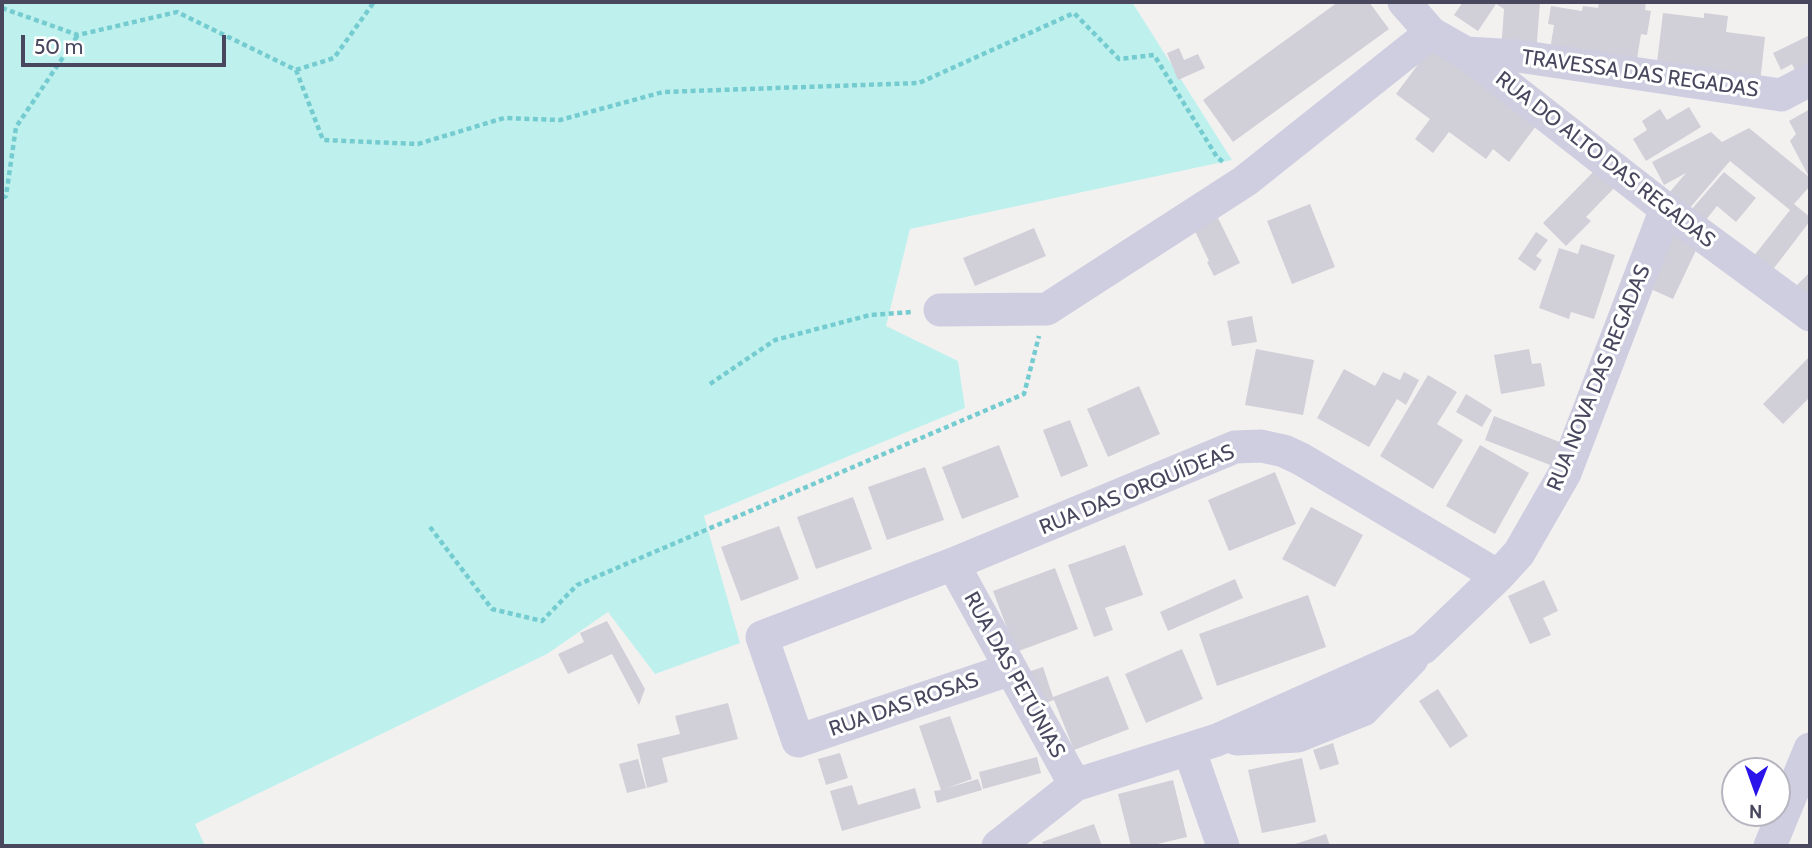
<!DOCTYPE html>
<meta charset="utf-8">
<style>
body{margin:0}
#map{position:relative;width:1812px;height:848px;overflow:hidden;background:#f3f1f0;font-family:Cabin,sans-serif}
canvas{display:block}
.frame{position:absolute;inset:0;border:4px solid #48475e;pointer-events:none}
.north{position:absolute;left:1721px;top:757px;width:70px;height:70px;box-sizing:border-box;background:#fff;border:2px solid #b6b5bf;border-radius:50%;rotate:181deg;font-size:19px;font-weight:700;line-height:28px;text-align:center;color:#48475e}
.north::after{content:'';display:block;margin:auto;width:24px;height:32px;background:#2a14e9;clip-path:polygon(50% 0,100% 100%,50% 72%,0 100%)}
.scale{position:absolute;left:21px;top:35px;width:205px;height:32px;box-sizing:border-box;border:4px solid #48475e;border-top:0;padding-left:9px;font-size:21px;line-height:24px;white-space:nowrap;color:#48475e;-webkit-text-stroke:5px #fff;paint-order:stroke}
</style>
<div id="map">
<canvas width="1812" height="848"></canvas>
<div class="frame"></div>
<div class="north">N</div>
<div class="scale">50 m</div>
</div>
<script>
const context = document.querySelector('canvas').getContext('2d');
context.lineJoin = 'round';
function paint(path, color) { context.fillStyle = color; context.fill(path, 'evenodd'); }
const toPath = rows => new Path2D(rows.map(r => 'M' + r).join(''));
function stroke(path, color, width, dash) { context.strokeStyle = color; context.lineWidth = width; context.lineCap = dash ? 'butt' : 'round'; context.setLineDash(dash || []); context.stroke(path); }
function drawText(font, color, halo, rows, align = 'center') {
  context.font = font + ' Cabin,sans-serif'; context.lineWidth = 6; context.setLineDash([]); context.textBaseline = 'middle'; context.strokeStyle = halo; context.fillStyle = color; for (const [text, x, y, turn = 0] of rows) {
    context.save(); context.translate(x, y); context.rotate((+turn || 0) * Math.PI / 180); context.textAlign = isNaN(turn) ? turn : align; if (halo) context.strokeText(text, 0, 0); context.fillText(text, 0, 0); context.restore();
  }
}
paint(toPath([
 [2,2,1132,2,1232,160,910,229,886,326,958,361,965,408,704,516,740,643,655,674,608,612,547,654,195,824,205,846,2,846]
]), '#bef1ed');
paint(toPath([
 [1338,2,1369,2,1389,29,1233,142,1203,100],
 [1463,2,1540,2,1536,54,1501,52,1504,9,1496,4,1478,31,1454,15],
 [1599,2,1646,2,1645,10,1651,11,1647,35,1641,34,1637,59,1549,56,1554,25,1548,24,1551,6,1582,11,1583,6,1598,8],
 [1663,13,1704,18,1704,13,1728,16,1726,32,1765,37,1760,83,1656,71],
 [1810,35,1810,68,1797,75,1792,64,1781,70,1773,53],
 [1434,43,1539,122,1509,162,1493,149,1486,159,1449,132,1433,153,1415,139,1430,119,1396,94],
 [1179,48,1184,60,1198,54,1205,68,1178,80,1167,53],
 [1689,107,1701,127,1646,161,1633,139,1647,130,1642,121,1660,109,1667,120],
 [1810,109,1810,186,1794,204,1810,217,1810,221,1765,280,1746,266,1790,210,1730,161,1683,216,1663,200,1686,173,1664,185,1652,162,1711,132,1722,142,1749,128,1809,177,1790,141,1796,134,1789,121],
 [1601,164,1620,182,1586,217,1591,221,1566,246,1543,223],
 [1724,172,1756,198,1736,222,1717,206,1705,221,1691,210],
 [1310,204,1335,267,1292,284,1267,221],
 [1218,218,1240,263,1214,276,1207,262,1209,261,1194,229],
 [1034,228,1046,256,975,286,963,258],
 [1536,232,1548,240,1536,256,1542,260,1535,271,1518,259],
 [1669,233,1698,246,1673,299,1644,286],
 [1581,244,1615,255,1594,319,1571,312,1569,319,1539,308,1559,248,1578,254],
 [1810,272,1810,307,1792,290],
 [1252,316,1257,342,1232,346,1227,321],
 [1256,349,1314,360,1303,415,1245,405],
 [1529,349,1532,364,1541,363,1545,386,1501,394,1494,355],
 [1810,356,1810,397,1783,424,1763,404],
 [1344,369,1375,386,1383,372,1400,380,1404,372,1419,380,1406,405,1397,399,1369,447,1317,418],
 [1428,375,1457,392,1437,424,1463,440,1433,489,1380,456],
 [1139,386,1160,434,1108,457,1087,409],
 [1466,394,1492,410,1482,427,1456,412],
 [1494,416,1567,445,1558,468,1485,440],
 [1070,420,1088,466,1061,477,1043,430],
 [999,445,1019,497,962,519,942,467],
 [1480,445,1529,473,1495,534,1446,506],
 [925,467,944,520,887,540,868,487],
 [1275,472,1296,524,1229,551,1208,500],
 [853,497,872,549,816,569,797,517],
 [1311,507,1363,535,1335,587,1282,559],
 [779,526,799,579,741,601,721,547],
 [1125,545,1143,595,1105,608,1113,630,1094,637,1068,565],
 [1055,568,1078,629,1016,652,993,591],
 [1235,579,1243,598,1168,631,1160,612],
 [1544,580,1558,611,1543,618,1551,635,1530,644,1508,596],
 [1308,595,1326,647,1217,686,1199,634],
 [607,621,645,689,639,705,612,654,568,674,558,654,584,642,580,633],
 [1182,649,1203,699,1146,723,1125,674],
 [1043,667,1053,697,1108,676,1129,729,1074,750,1054,700,1039,705,1028,672],
 [1438,689,1468,736,1450,748,1419,701],
 [728,703,738,739,662,758,668,782,647,788,637,744,680,734,675,716],
 [950,716,972,779,947,788,978,779,982,790,937,803,934,791,941,790,919,726],
 [1333,743,1339,764,1320,770,1313,750],
 [840,753,848,778,826,785,818,759],
 [1037,757,1041,773,983,789,979,772],
 [1302,758,1316,822,1262,833,1248,770],
 [638,759,646,788,627,793,619,764],
 [1173,780,1187,837,1149,846,1131,846,1118,794],
 [852,785,858,805,915,788,921,808,842,831,830,791],
 [1094,824,1102,846,1044,846,1042,842],
 [1326,834,1330,846,1289,846]
]), '#d1cfd8');
stroke(toPath([
 [2,8,78,35,177,12,296,70,323,140,418,144,504,118,560,120,663,92,919,83,1074,13,1119,59,1154,55,1217,157,1223,162],
 [296,70,334,58,374,2],
 [2,198,6,196,16,127,78,35],
 [710,384,775,340,870,315,912,312],
 [430,527,492,609,542,621,577,585,1024,394,1039,336]
]), '#75ccd0', 4.5, [5, 3.5]);
stroke(toPath([
 [1404,2,1431,33,1466,53,1666,209,1810,315],
 [1466,53,1518,56,1781,95,1810,80],
 [940,310,1047,309,1245,181,1431,33],
 [953,564,1075,785],
 [1011,669,798,741,762,637,953,564,1235,447,1261,446,1284,451,1301,459,1498,576],
 [1237,739,1298,736,1363,710,1412,659],
 [1189,749,1223,846],
 [998,846,1075,785,1217,740,1423,648,1498,576,1519,553,1565,473,1666,209],
 [1770,846,1810,749]
]), '#cfcee0', 33);
drawText('21px', '#48475e', '#fff', [
 ["TRAVESSA DAS REGADAS",1640,74,8],
 ["RUA DO ALTO DAS REGADAS",1605,160,38],
 ["RUA NOVA DAS REGADAS",1599,378,-68],
 ["RUA DAS ORQUÍDEAS",1137,490,-22],
 ["RUA DAS PETÚNIAS",1014,675,61],
 ["RUA DAS ROSAS",904,705,-19]
]);
</script>
